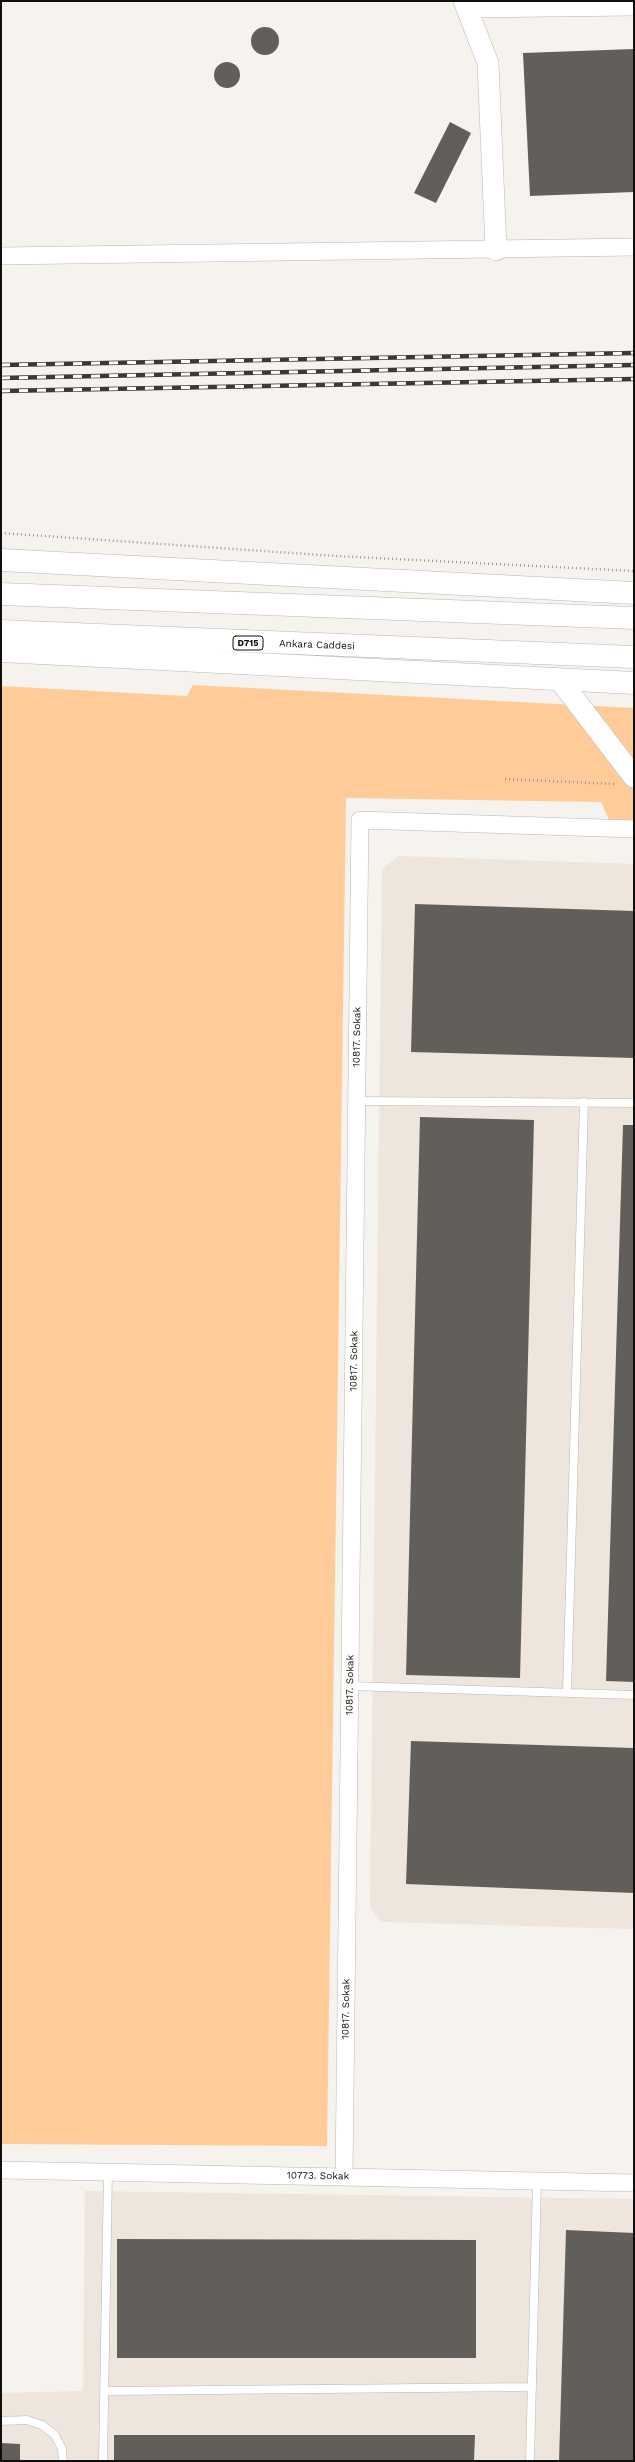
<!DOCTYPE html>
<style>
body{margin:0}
#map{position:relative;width:635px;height:2462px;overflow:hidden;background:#f6f2ee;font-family:"Work Sans",sans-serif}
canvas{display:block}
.frame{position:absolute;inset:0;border:2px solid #100f0d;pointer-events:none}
</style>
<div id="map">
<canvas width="635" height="2462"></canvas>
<div class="frame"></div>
</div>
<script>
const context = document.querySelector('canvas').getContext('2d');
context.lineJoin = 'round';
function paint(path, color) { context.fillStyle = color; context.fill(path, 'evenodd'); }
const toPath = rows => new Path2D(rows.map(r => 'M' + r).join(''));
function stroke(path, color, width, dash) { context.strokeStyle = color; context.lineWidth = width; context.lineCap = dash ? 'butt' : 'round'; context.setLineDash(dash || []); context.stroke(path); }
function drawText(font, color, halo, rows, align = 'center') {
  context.font = font + ' "Work Sans",sans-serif'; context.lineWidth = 4; context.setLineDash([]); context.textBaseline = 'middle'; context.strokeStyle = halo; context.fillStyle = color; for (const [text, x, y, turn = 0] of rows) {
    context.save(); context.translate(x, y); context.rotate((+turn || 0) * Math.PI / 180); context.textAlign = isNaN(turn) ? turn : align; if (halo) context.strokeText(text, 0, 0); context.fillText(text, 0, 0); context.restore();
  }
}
paint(toPath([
 [398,856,634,864,634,1929,382,1922,370,1908,382,870],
 [85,2191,634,2199,634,2461,1,2461,1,2393,83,2391]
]), '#eee5dc');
paint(toPath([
 [193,685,634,708,634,825,609,820,601,802,346,798,327,2146,1,2144,1,686,187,696]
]), '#fc9');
paint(toPath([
 '251 41a14 14 0 1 1 28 0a14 14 0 1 1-28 0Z',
 [634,49,634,192,530,196,523,53],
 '214 75a13 13 0 1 1 26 0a13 13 0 1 1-26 0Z',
 [450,122,471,133,436,203,414,193],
 [415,904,634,911,634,1058,411,1052],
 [420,1117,534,1120,520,1678,406,1675],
 [623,1125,634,1125,634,1682,606,1681],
 [411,1741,634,1748,634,1893,406,1884],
 [566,2230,634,2233,634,2461,559,2461],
 [117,2239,476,2240,476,2358,117,2358],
 [114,2435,475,2435,474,2461,114,2461],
 [1,2443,20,2444,20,2461,1,2461]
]), '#625f5b');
const service = toPath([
 [357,1101,634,1103],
 [350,1686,634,1695],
 [567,1693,584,1102],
 [105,2391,532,2387],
 [1,2421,27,2420,42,2425,55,2435,62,2449,63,2461],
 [103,2461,108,2172],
 [530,2461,537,2181]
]);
const minor = toPath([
 [467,9,634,7],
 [1,256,634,247],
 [1,2170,634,2183],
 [344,2176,360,820,634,829]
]);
const tertiary = toPath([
 [464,1,488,63,496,250],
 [559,679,634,777]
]);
const trunk = toPath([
 [1,560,634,593],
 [1,594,634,618],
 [1,631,634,657],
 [1,651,634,683]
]);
stroke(service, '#bbb7b3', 9);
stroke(minor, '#bbb7b3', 18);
stroke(tertiary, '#bbb7b3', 22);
stroke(trunk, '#bbb7b3', 23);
stroke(toPath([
 [1,533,336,556,634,571],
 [505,779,614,784]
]), '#9b9895', 2.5, [1, 3]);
stroke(service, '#fff', 8);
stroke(minor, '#fff', 17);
stroke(tertiary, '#fff', 21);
stroke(trunk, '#fff', 22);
const rail = toPath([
 [1,365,634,353],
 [1,378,634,365],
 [1,391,634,379]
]);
stroke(rail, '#3b3937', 4.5);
stroke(rail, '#fff', 3, [9]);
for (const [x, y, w] of [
 [248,643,30]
]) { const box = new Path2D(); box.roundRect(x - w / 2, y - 7, w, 14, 3); context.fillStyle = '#fff'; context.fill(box); stroke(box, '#100f0d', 1); }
drawText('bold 9px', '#100f0d', null, [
 ["D715",248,643]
]);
drawText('10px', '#100f0d', '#fff', [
 ["Ankara Caddesi",317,645,2],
 ["10817. Sokak",357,1037,-89],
 ["10817. Sokak",354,1361,-89],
 ["10817. Sokak",350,1685,-89],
 ["10817. Sokak",346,2009,-89],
 ["10773. Sokak",318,2176,1]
]);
</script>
